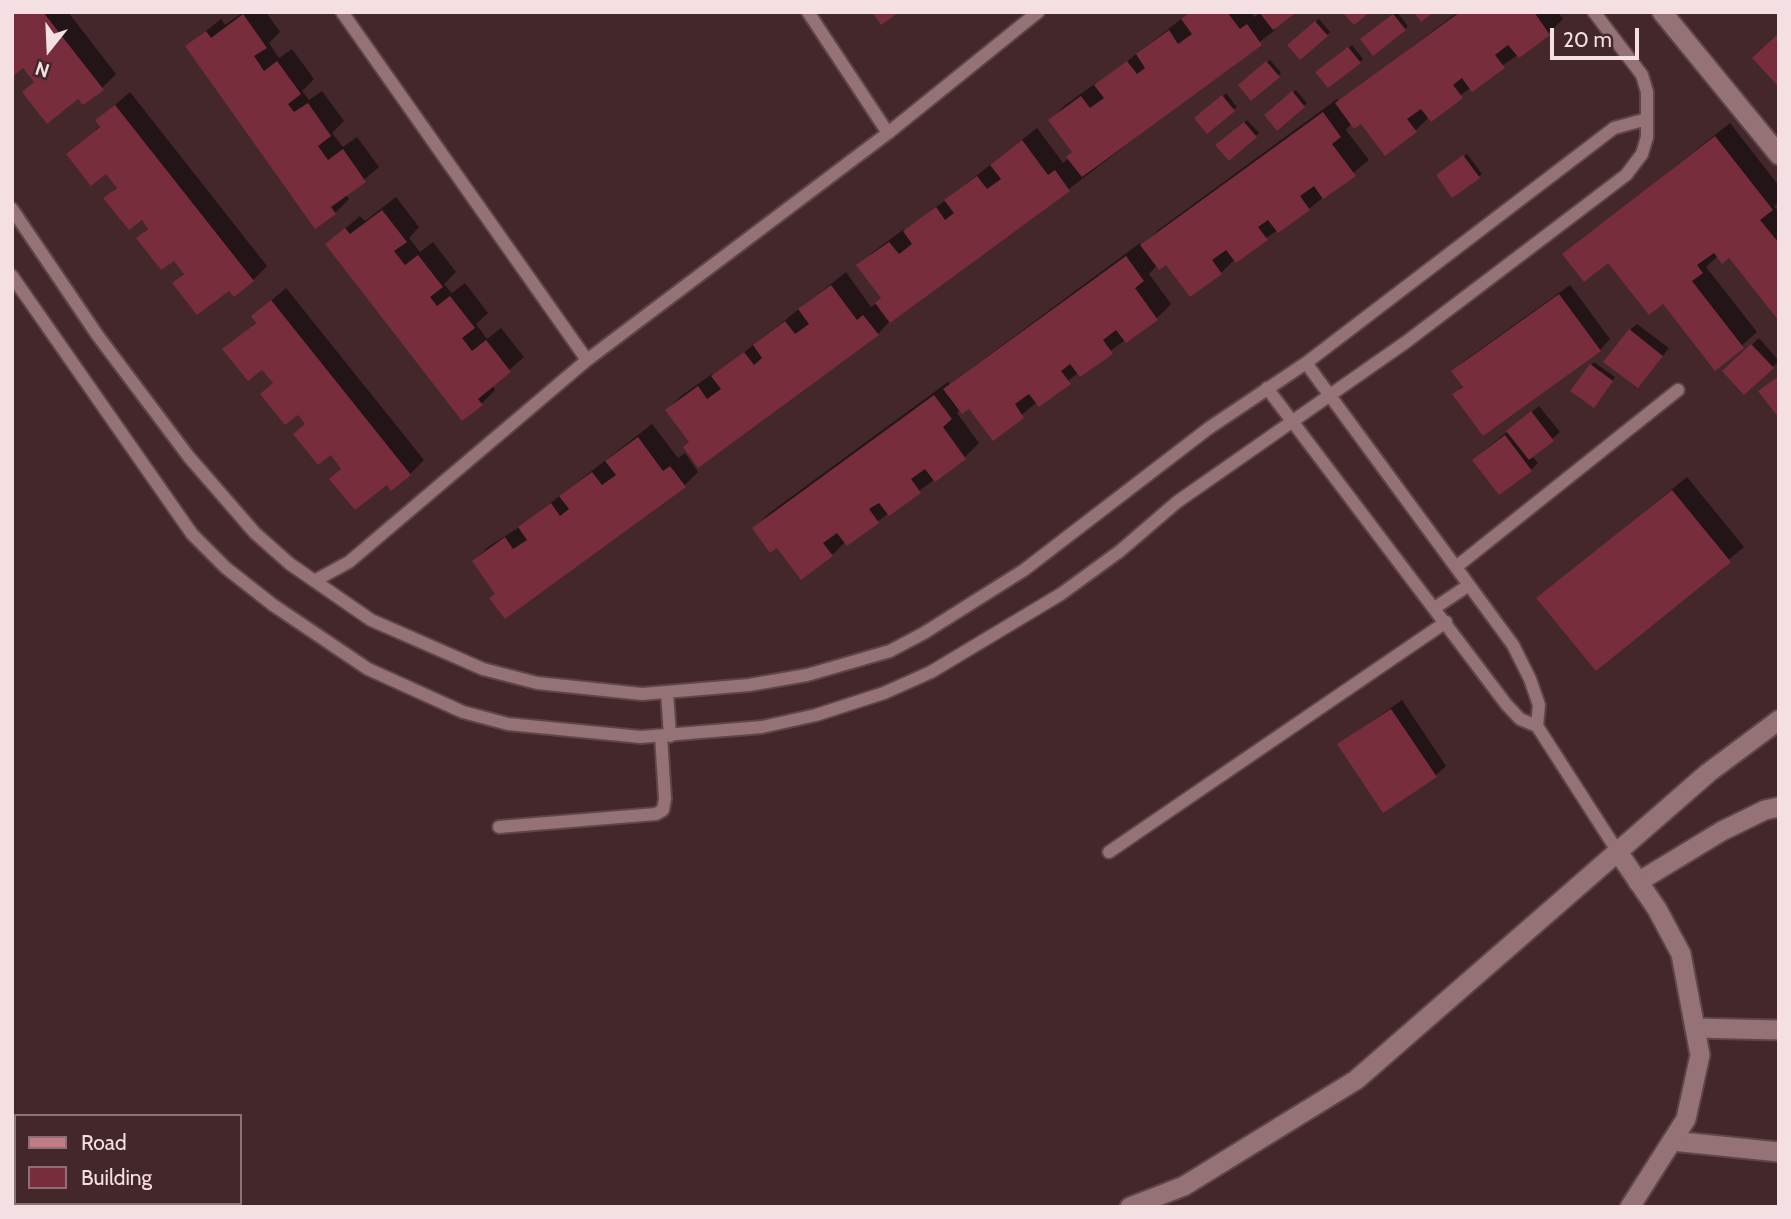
<!DOCTYPE html>
<style>
body{margin:0}
#map{position:relative;width:1791px;height:1219px;overflow:hidden;background:#43272b;font-family:Cabin,sans-serif}
canvas{display:block}
.frame{position:absolute;inset:0;border:14px solid #f4e0e2;pointer-events:none}
.legend{position:absolute;left:14px;top:1114px;width:228px;height:91px;box-sizing:border-box;background:#43272b;border:2px solid #8a7174;margin:0;padding:9px 12px;list-style:none;font-size:21px;color:#f4e0e2}
.legend li{display:flex;align-items:center;gap:14px;height:35px}
.legend b{width:35px;border:2px solid #8a7174}
.north{position:absolute;left:14px;top:14px;width:70px;height:70px;-webkit-text-stroke:5px #43272b;paint-order:stroke;rotate:198deg;font-size:19px;font-weight:700;line-height:28px;text-align:center;color:#f4e0e2}
.north::after{content:'';display:block;margin:auto;width:24px;height:32px;background:#f4e0e2;clip-path:polygon(50% 0,100% 100%,50% 72%,0 100%)}
.scale{position:absolute;left:1550px;top:28px;width:89px;height:32px;box-sizing:border-box;border:4px solid #f4e0e2;border-top:0;padding-left:9px;font-size:21px;line-height:24px;white-space:nowrap;color:#f4e0e2;-webkit-text-stroke:5px #43272b;paint-order:stroke}
</style>
<div id="map">
<canvas width="1791" height="1219"></canvas>
<div class="frame"></div>
<ul class="legend">
<li><b style="height:9px;background:#c17c86"></b>Road</li>
<li><b style="height:19px;background:#782d3c"></b>Building</li>
</ul>
<div class="north">N</div>
<div class="scale">20 m</div>
</div>
<script>
const context = document.querySelector('canvas').getContext('2d');
context.lineJoin = 'round';
function paint(path, color) { context.fillStyle = color; context.fill(path, 'evenodd'); }
const toPath = rows => new Path2D(rows.map(r => 'M' + r).join(''));
function stroke(path, color, width, dash) { context.strokeStyle = color; context.lineWidth = width; context.lineCap = dash ? 'butt' : 'round'; context.setLineDash(dash || []); context.stroke(path); }
paint(toPath([
 [12,12,68,12,116,74,102,88,79,97,24,92,35,81],
 [243,12,266,12,280,32,269,43,279,58,292,49,314,79,302,91,309,100,322,91,344,121,332,133,343,147,357,137,379,167,346,195,349,199,335,213,187,46,221,19,225,25],
 [1190,12,1251,12,1254,17,1261,12,1275,30,1069,189,891,320,878,334,691,442,667,410,681,396,712,374,714,376,846,272,871,307,877,303,882,297,859,266,873,252,904,229,906,231,1037,128,1063,163,1069,158,1074,151,1051,120,1064,106,1096,83,1097,85],
 [1397,12,1408,26,1405,29,1365,37],
 [1458,12,1558,12,1563,19,1549,33,1429,117,1415,131,1361,121,1352,123,1346,130,1369,160,1309,209,1235,259,1221,273,1166,263,1157,265,1149,274,1171,304,1157,318,1037,402,993,439,969,407,960,409,957,413,979,443,965,457,847,544,846,541,832,555,777,546,754,528,768,514,948,382,950,384,1140,243,1142,246,1157,231,1337,99,1339,102],
 [1319,19,1330,32,1300,58,1289,45],
 [1352,45,1363,59,1360,62,1320,69],
 [1270,60,1281,73,1251,98,1243,82],
 [1296,90,1307,103,1277,129,1266,115],
 [130,92,267,266,253,280,229,289,174,283,185,272,174,258,138,238,149,227,142,217,106,198,118,186,106,172,69,154,101,125,97,121],
 [1226,93,1237,107,1207,132,1196,119],
 [1247,120,1259,133,1229,159,1218,145],
 [1730,123,1779,186,1779,202,1774,206,1779,212,1779,318,1730,255,1718,256,1706,267,1757,332,1715,369,1663,302,1609,260,1565,254],
 [1467,154,1482,174,1453,195,1441,173],
 [396,197,419,227,409,238,420,252,433,242,456,272,444,284,452,293,465,283,488,313,476,324,487,339,501,328,524,357,492,385,495,390,481,404,327,244,360,216,365,221],
 [1570,285,1610,339,1600,350,1454,395,1463,385,1453,372,1464,361],
 [286,288,424,460,410,474,342,468,262,368,225,350,257,321,253,316],
 [1637,324,1669,348,1644,379,1630,330],
 [1759,338,1779,361,1745,393,1724,371],
 [1594,362,1615,377,1596,403,1591,365],
 [1539,406,1560,432,1532,456,1538,463,1531,470,1481,453],
 [652,424,678,458,685,453,698,472,684,486,497,593,474,561,488,547,521,526],
 [1687,477,1744,547,1596,669,1539,598],
 [1402,700,1446,766,1435,776,1340,744]
]), '#0007');
paint(toPath([
 [12,12,43,12,104,90,83,105,78,99,47,124,22,92,34,82,23,68,12,77],
 [872,12,899,12,881,25],
 [1190,12,1227,12,1240,29,1247,24,1262,45,1082,177,1066,157,1072,152,1048,120,1081,96,1090,108,1104,98,1094,85,1127,61,1137,74,1145,68,1136,54,1169,30,1178,44,1192,34,1181,19],
 [1259,12,1297,12,1273,30],
 [1342,12,1370,12,1354,25],
 [1414,12,1434,12,1421,22],
 [1460,12,1534,12,1550,35,1519,58,1508,45,1495,55,1505,68,1472,92,1462,78,1453,85,1463,98,1431,122,1421,109,1407,119,1417,132,1385,156,1361,124,1354,129,1335,103],
 [243,14,267,48,254,56,264,71,277,61,301,94,288,104,294,112,308,103,331,136,318,146,328,160,343,149,366,182,331,207,336,214,315,229,185,46,206,31,211,38],
 [1393,14,1406,30,1373,56,1360,39],
 [1315,21,1328,36,1300,60,1287,45],
 [1779,33,1779,87,1752,58],
 [1348,47,1361,63,1328,88,1315,72],
 [1266,61,1280,77,1251,101,1238,85],
 [1292,91,1305,107,1277,131,1264,115],
 [1222,95,1235,111,1207,134,1194,118],
 [115,105,254,281,234,297,229,291,197,315,172,283,184,274,174,261,161,270,136,238,148,229,142,220,129,230,103,198,117,188,106,174,91,186,66,154,100,127,95,120],
 [1323,112,1341,137,1332,144,1356,176,1323,199,1314,186,1300,196,1310,210,1278,233,1268,220,1258,227,1268,240,1236,263,1226,250,1212,260,1222,274,1190,297,1166,265,1159,270,1140,245],
 [1244,122,1257,137,1229,161,1215,145],
 [1715,136,1773,210,1760,220,1779,243,1779,321,1729,258,1722,264,1714,253,1697,265,1703,273,1692,281,1744,348,1715,371,1663,304,1649,315,1608,263,1584,282,1562,254],
 [1022,140,1048,175,1055,170,1070,191,890,323,875,303,881,298,856,265,889,242,899,254,912,244,903,231,936,207,945,220,954,213,944,200,977,176,987,189,1001,179,990,165],
 [1463,155,1480,178,1452,198,1436,175],
 [382,210,407,242,394,251,405,265,418,255,443,287,430,297,437,306,450,296,475,328,462,338,472,351,486,340,511,372,478,399,483,405,462,421,325,244,345,228,350,234],
 [1126,256,1144,281,1135,288,1158,320,1126,343,1116,330,1103,340,1113,354,1080,377,1070,364,1061,371,1071,384,1039,407,1029,394,1015,404,1024,418,993,441,969,409,962,414,943,389],
 [831,285,857,320,863,315,879,335,698,468,683,447,689,442,665,410,698,386,707,399,721,389,711,376,744,352,754,365,762,358,753,345,785,321,795,334,809,324,798,309],
 [1559,294,1601,351,1483,436,1452,394,1463,387,1451,371],
 [271,300,411,475,391,491,387,485,355,510,329,479,341,469,331,455,318,465,293,434,305,424,298,415,285,425,260,394,273,383,262,370,248,381,222,349,256,323,251,316],
 [1629,329,1663,356,1638,388,1603,362],
 [1751,344,1774,368,1744,395,1722,371],
 [1590,364,1613,381,1594,408,1570,391],
 [1779,376,1779,418,1758,391],
 [934,395,952,419,943,427,966,459,935,482,925,469,911,479,921,493,889,516,879,503,869,509,879,523,847,546,837,533,823,543,833,556,801,580,777,548,770,553,752,528],
 [1531,411,1554,441,1529,460,1506,431],
 [1505,435,1532,471,1499,495,1472,460],
 [638,437,663,471,670,466,686,487,505,619,489,598,495,594,472,561,505,537,513,549,527,540,518,527,551,503,560,516,569,509,559,496,592,472,602,485,616,475,605,461],
 [1672,490,1731,562,1596,671,1536,598],
 [1391,709,1437,777,1383,813,1337,744]
]), '#782d3c');
const service = toPath([
 [342,12,587,360],
 [808,12,888,133],
 [12,209,98,336,189,457,255,533,290,564,371,620,483,669,537,683,642,694,749,685,807,675,890,651,924,633,1024,570,1209,428,1306,363,1614,128,1647,119],
 [12,276,192,534,226,568,273,605,368,669,463,712,508,724,641,737,762,727,816,715,884,693,931,672,1061,594,1120,551,1177,502,1406,342,1626,175,1642,154,1647,137,1647,92,1642,75,1594,12],
 [1306,363,1513,645,1530,679,1539,705,1537,726],
 [1267,388,1506,704,1520,719,1537,726,1618,852],
 [1456,567,1678,390],
 [314,581,349,562,587,360,888,133,1038,12],
 [1436,607,1469,585],
 [667,692,670,736],
 [499,827,656,814,663,810,665,799,661,736],
 [1109,852,1446,622]
]);
const minor = toPath([
 [1662,12,1779,155],
 [1638,882,1722,831,1765,810,1779,807],
 [1695,1028,1779,1030],
 [1672,1141,1779,1152]
]);
const tertiary = toPath([
 [1618,852,1657,909,1681,954,1700,1055,1686,1119,1630,1207],
 [1130,1207,1184,1186,1356,1080,1708,773,1779,720]
]);
const primary = toPath([
 [12,1205,17,1207]
]);
stroke(service, '#5e454a', 16);
stroke(minor, '#5e454a', 23);
stroke(tertiary, '#5e454a', 23);
stroke(primary, '#5e454a', 23);
stroke(service, '#947276', 12);
stroke(minor, '#947276', 19);
stroke(tertiary, '#947276', 19);
stroke(primary, '#c17c86', 19);
</script>
